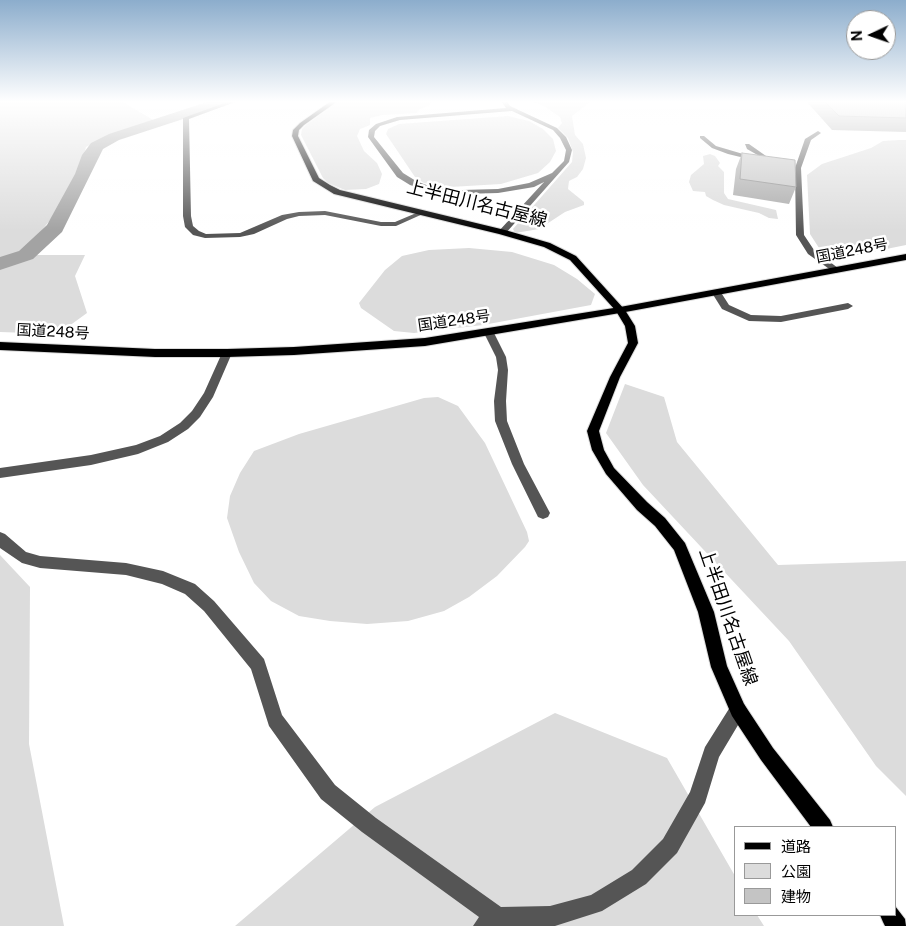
<!DOCTYPE html>
<meta charset="utf-8">
<style>
body{margin:0}
#map{position:relative;width:906px;height:926px;overflow:hidden;background:#fff;font-family:"Public Sans","Noto Sans JP",sans-serif}
canvas{display:block}
.legend{position:absolute;left:734px;top:826px;width:162px;height:90px;box-sizing:border-box;background:#fff;border:1px solid #999;margin:0;padding:6px 9px;list-style:none;font-size:15px;color:#000}
.legend li{display:flex;align-items:center;gap:10px;height:25px}
.legend b{width:25px;border:1px solid #999}
.north{position:absolute;left:846px;top:10px;width:50px;height:50px;box-sizing:border-box;background:#fff;border:1px solid #999;border-radius:50%;rotate:267deg;font-size:14px;font-weight:700;line-height:20px;text-align:center;color:#000}
.north::after{content:'';display:block;margin:auto;width:18px;height:22px;background:#000;clip-path:polygon(50% 0,100% 100%,50% 72%,0 100%)}
</style>
<div id="map">
<canvas width="906" height="926"></canvas>
<ul class="legend">
<li><b style="height:6px;background:#000"></b>道路</li>
<li><b style="height:14px;background:#dcdcdc"></b>公園</li>
<li><b style="height:14px;background:#c4c4c4"></b>建物</li>
</ul>
<div class="north">N</div>
</div>
<script>
const context = document.querySelector('canvas').getContext('2d');
context.lineJoin = 'round';
function paint(path, color) { context.fillStyle = color; context.fill(path, 'evenodd'); }
const toPath = rows => new Path2D(rows.map(r => 'M' + r).join(''));
function stroke(path, color, width, dash) { context.strokeStyle = color; context.lineWidth = width; context.lineCap = dash ? 'butt' : 'round'; context.setLineDash(dash || []); context.stroke(path); }
function drawText(font, color, halo, rows, align = 'center') {
  context.font = font + ' "Public Sans","Noto Sans JP",sans-serif'; context.lineWidth = 5; context.setLineDash([]); context.textBaseline = 'middle'; context.strokeStyle = halo; context.fillStyle = color; for (const [text, x, y, turn = 0] of rows) {
    context.save(); context.translate(x, y); context.rotate((+turn || 0) * Math.PI / 180); context.textAlign = isNaN(turn) ? turn : align; if (halo) context.strokeText(text, 0, 0); context.fillText(text, 0, 0); context.restore();
  }
}
paint(toPath([
 [0,101,121,101,155,121,101,139,86,147,80,168,63,204,38,235,31,255,85,255,75,276,87,313,58,334,0,332],
 [339,101,440,101,431,102,429,106,420,109,417,113,382,115,370,118,370,125,360,129,357,136,364,151,377,163,382,174,379,184,366,189,345,190,328,183,323,178,301,135,302,129,306,125],
 [531,101,599,101,590,102,572,116,575,135,583,144,586,158,583,169,577,177,569,181,568,189,584,202,584,205,565,212,539,229,515,233,513,229,572,162,573,152,568,138,558,128,562,123,560,117,544,106],
 [508,116,529,121,543,129,553,139,556,151,550,162,538,173,501,184,450,187,424,183,415,177,386,134,388,129,399,124],
 [899,140,906,140,906,245,842,258,819,248,810,234,807,175,822,164,871,148,883,141],
 [710,154,715,156,720,163,718,166,724,172,724,193,728,199,776,210,778,219,769,218,759,213,724,205,713,200,706,196,705,192,693,191,689,182,691,175,704,164,703,156],
 [469,248,512,252,554,265,577,279,595,294,591,305,483,325,414,333,394,331,361,308,359,303,385,270,402,256,429,250],
 [625,384,664,397,677,442,778,565,906,561,906,796,876,766,789,641,643,485,606,433],
 [438,397,458,406,485,443,527,532,529,541,525,547,497,576,469,597,444,611,408,621,367,624,330,621,299,616,271,601,254,583,239,552,227,518,230,496,240,473,254,451,299,434,424,398],
 [0,555,30,587,29,744,64,926,0,926],
 [555,713,667,758,735,876,735,915,757,915,764,926,235,926,375,807]
]), '#dcdcdc');
paint(toPath([
 [210,101,231,101,229,104,119,140,103,149,62,232,33,259,0,270,0,257,19,251,47,225,75,174,82,155,91,143,109,134,210,101]
]), '#a3a3a3');
const major = toPath([
 [331,101,338,101,304,125,299,130,298,136,319,178,330,185,340,190,505,230,550,243,576,256,625,310,635,326,638,343,620,377,599,431,604,450,614,468,647,502,665,518,685,543,714,612,727,666,744,704,773,748,830,820,833,827,811,827,761,760,732,716,711,667,698,612,674,550,655,526,637,510,606,474,592,450,587,431,610,377,628,343,625,326,616,311,570,260,544,247,499,234,334,194,313,181,292,136,293,130,300,123,331,101],
 [895,906,905,919,906,926,885,926,883,922,880,915,895,915,895,906]
]);
const highway = toPath([
 [906,254,906,260,620,313,425,346,294,355,227,357,155,357,0,350,0,342,155,349,227,349,294,347,425,338,620,307,906,254]
]);
stroke(major, '#dbdbdb', 2);
stroke(highway, '#dbdbdb', 2);
paint(toPath([
 [230,101,238,101,189,119,191,216,193,226,199,231,206,234,240,233,282,215,299,212,325,211,381,222,395,222,421,211,425,213,396,226,381,226,325,215,299,216,287,219,254,234,240,237,205,238,193,235,185,227,183,216,183,118,230,101],
 [501,101,507,101,510,106,557,128,566,137,572,150,569,162,505,234,498,232,544,182,534,187,498,193,462,194,425,190,410,185,397,177,368,137,369,130,376,124,397,117,506,108,501,101],
 [512,111,553,130,560,138,566,150,564,161,552,173,529,183,498,189,462,190,429,186,416,181,403,173,374,137,375,131,380,126,400,120,512,111],
 [818,131,821,133,811,140,801,168,804,235,814,250,838,268,838,272,835,273,808,254,796,235,795,168,805,139,818,131],
 [700,136,704,136,716,146,760,159,757,161,728,154,712,148,700,138,700,136],
 [745,144,749,144,766,156,761,157,747,149,745,144],
 [717,290,720,291,729,305,751,315,781,316,848,303,853,306,848,309,781,322,749,321,722,309,712,293,717,290],
 [489,330,494,333,506,357,508,370,506,401,507,421,524,464,550,513,548,517,543,519,538,517,512,464,495,421,494,401,498,370,496,357,484,333,489,330],
 [227,350,232,353,213,397,200,417,188,429,168,442,138,454,91,465,0,478,0,468,91,455,136,445,160,436,180,423,192,411,204,393,222,353,227,350],
 [0,532,5,534,26,552,40,556,126,563,163,571,195,584,214,601,264,659,282,715,335,785,376,818,501,907,550,906,591,895,632,870,663,839,690,792,705,747,732,704,738,701,744,704,747,710,719,757,705,803,677,853,646,884,602,911,555,926,473,926,479,917,362,832,321,799,269,726,251,669,204,611,185,594,162,584,126,575,40,568,22,563,0,548,0,532]
]), '#555');
paint(major, '#000');
paint(highway, '#000');
paint(toPath([
 [806,101,906,101,906,132,832,130],
 [742,153,796,187,789,204,733,195,736,169]
]), '#a9a9a9');
const building = toPath([
 [824,101,906,101,906,118,839,116,824,101],
 [742,153,795,160,796,187,740,179,742,153]
]);
paint(building, '#c4c4c4');
stroke(building, '#898989', 1);
const sky = context.createLinearGradient(0, 0, 0, 231);
sky.addColorStop(0, '#8cadcc');
sky.addColorStop(0.44, '#fff');
sky.addColorStop(1, '#ffffff00');
context.fillStyle = sky;
context.fillRect(0, 0, 906, 231);
drawText('15px', '#000', '#fff', [
 ["国道248号",852,251,-11],
 ["国道248号",454,321,-8],
 ["国道248号",53,332,3]
]);
drawText('18px', '#000', '#fff', [
 ["上半田川名古屋線",477,204,14],
 ["上半田川名古屋線",728,617,71]
]);
</script>
